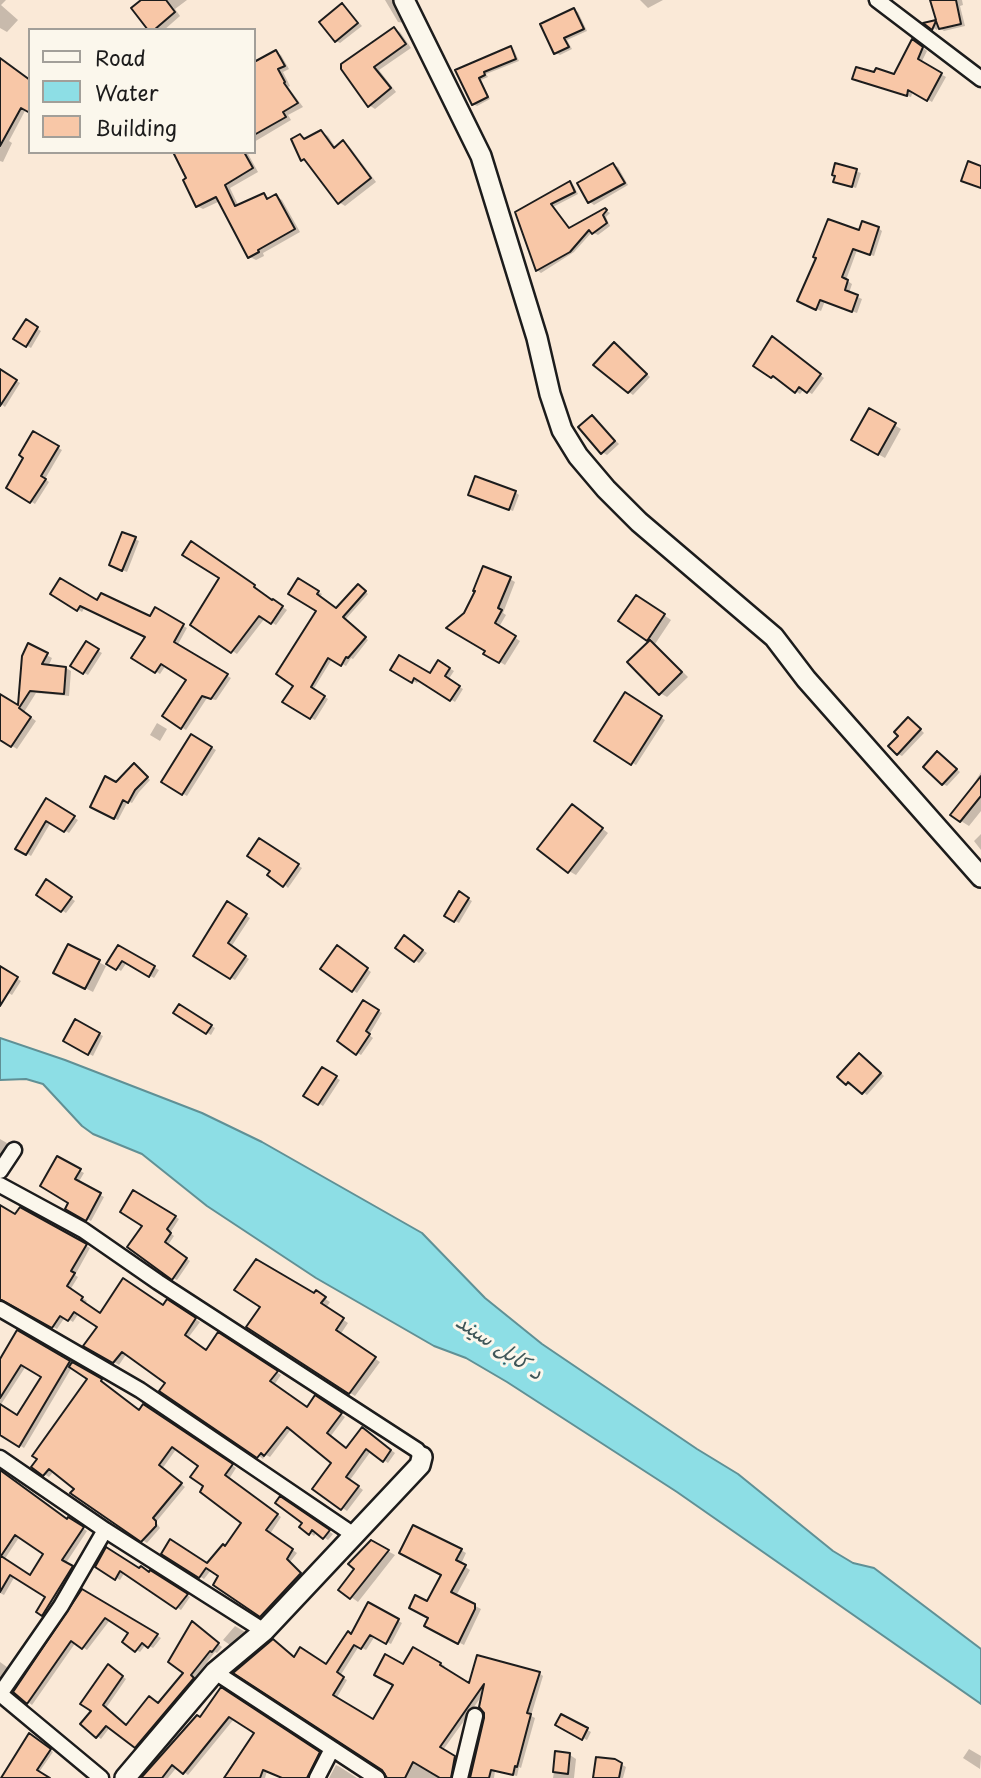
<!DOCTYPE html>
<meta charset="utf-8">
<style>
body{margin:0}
#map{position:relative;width:981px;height:1778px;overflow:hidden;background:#fae9d7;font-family:"Playpen Sans",sans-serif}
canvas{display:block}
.legend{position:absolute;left:28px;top:28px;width:228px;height:126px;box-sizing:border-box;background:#fbf7ec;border:2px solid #a29f99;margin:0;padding:9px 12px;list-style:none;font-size:21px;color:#1c1c1c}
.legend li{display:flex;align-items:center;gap:14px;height:35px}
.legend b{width:35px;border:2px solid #a29f99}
</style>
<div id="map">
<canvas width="981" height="1778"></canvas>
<ul class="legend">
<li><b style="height:9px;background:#fbf7ec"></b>Road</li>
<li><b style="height:19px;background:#8ddee5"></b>Water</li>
<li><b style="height:19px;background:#f8c7a7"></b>Building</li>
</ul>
</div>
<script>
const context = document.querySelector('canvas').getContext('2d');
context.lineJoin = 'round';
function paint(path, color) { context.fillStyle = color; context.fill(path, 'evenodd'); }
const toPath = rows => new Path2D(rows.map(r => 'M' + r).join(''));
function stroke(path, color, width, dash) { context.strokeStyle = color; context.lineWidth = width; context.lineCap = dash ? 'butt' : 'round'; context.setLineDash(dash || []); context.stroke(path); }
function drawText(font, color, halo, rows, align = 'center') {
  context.font = font + ' "Playpen Sans","Playpen Sans Arabic",sans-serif'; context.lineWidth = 6; context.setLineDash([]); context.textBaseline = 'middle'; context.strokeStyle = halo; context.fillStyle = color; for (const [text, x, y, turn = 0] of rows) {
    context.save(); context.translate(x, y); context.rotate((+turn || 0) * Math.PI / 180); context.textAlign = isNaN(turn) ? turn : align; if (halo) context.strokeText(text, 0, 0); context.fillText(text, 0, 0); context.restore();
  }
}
const water = toPath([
 [0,1038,65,1060,202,1113,262,1142,422,1233,485,1298,542,1344,697,1449,738,1474,833,1551,853,1563,874,1568,981,1649,981,1704,677,1492,507,1382,466,1358,434,1346,316,1278,207,1206,142,1154,93,1134,82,1126,43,1084,26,1079,0,1080,0,1038]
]);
paint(water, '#8ddee5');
stroke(water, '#609095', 2);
paint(toPath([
 [0,0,6,0,1,5,18,20,7,32,0,28],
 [143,0,187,0,175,9,180,16,164,30,151,30],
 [385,0,398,0,397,8,404,23,398,22],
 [640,0,663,0,648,8],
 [932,0,962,0,963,5,960,6,965,26,944,31,938,27,937,30,927,24,938,22],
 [342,5,362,26,340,43,336,41],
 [574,10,578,12,587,31,567,40,572,49,560,55,556,53],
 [394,29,400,32,411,48,379,70,396,92,375,109,369,105,343,68],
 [917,43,927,51,921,63,946,77,932,102,913,91,911,97,859,80,894,76],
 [511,48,514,50,519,61,486,74,488,77,481,80,490,99,477,106,473,104,458,71],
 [276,52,281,55,289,69,283,72,290,86,288,87,303,107,288,115,291,120,254,142,254,83,256,82,254,78,254,64],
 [0,59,26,109,9,141,12,143,3,162,0,161],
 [321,132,328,136,336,148,343,143,349,146,376,182,345,206,339,202,310,164,303,160,300,136,306,140],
 [175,152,247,152,258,172,230,188,239,207,264,195,271,199,276,196,282,200,300,232,263,253,264,256,256,260,250,257,220,201,203,209,197,206,189,179],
 [613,165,618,167,628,185,594,205,590,202,580,184],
 [837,165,861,173,856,188,835,181],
 [570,183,574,186,578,194,553,207,570,229,605,210,610,213,606,217,610,226,598,235,592,232,574,252,541,273,537,270,517,213],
 [878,228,882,231,874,256,857,250,846,280,852,284,849,293,862,299,857,313,825,301,821,311,803,303,860,233],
 [26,322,41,331,31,348,16,339],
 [776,341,824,378,812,394,804,389,800,394,755,365],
 [618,346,650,377,633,395,629,392],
 [0,371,20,383,5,407,0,403],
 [869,410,901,429,885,458,853,440],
 [592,417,619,444,607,455,602,452],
 [33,433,62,450,45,479,49,482,35,504,9,487,26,457],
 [515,492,519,495,513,511,474,496],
 [135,539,139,541,127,572,115,567],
 [196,546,287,610,276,625,265,618,237,654,193,624,221,578],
 [510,579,515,582,503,613,506,615,499,627,520,641,505,665,486,653,487,650,449,628],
 [299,580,322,594,319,598,337,610,362,588,368,594,345,620,368,640,353,659,351,658,346,666,332,659,313,690,328,699,315,720,284,702,295,685,318,611],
 [52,593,98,603,151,618,156,610,187,628,177,646,231,678,216,700,207,698,186,730,164,716,188,679,166,665,160,674,134,657,147,637,85,607,82,612],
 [644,601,671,620,655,644,688,677,667,697,660,693,651,641,621,621],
 [86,644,102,653,88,675,73,666],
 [29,646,52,658,48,667,66,668,71,671,69,696,36,693,24,712,36,721,17,749,0,738,0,696,19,708],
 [439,662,454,671,448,680,463,689,455,702,419,679,417,683,392,670,431,675],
 [626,695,665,720,636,765,597,741],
 [913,722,924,733,902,756,898,754],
 [157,723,167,729,160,741,150,735],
 [192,736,216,750,187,796,163,782],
 [942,756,960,772,947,786,943,784],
 [138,768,150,780,139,792,132,803,128,801,118,820,93,806],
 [981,772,981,811,969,826,961,821,975,786,973,785],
 [47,800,78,820,69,833,51,822,31,856,18,848],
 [579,810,608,833,576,875,569,871],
 [981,834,981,850,974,841],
 [260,840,302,868,288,888,272,871],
 [51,884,75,901,66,913,38,894],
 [459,894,472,901,459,923,446,916],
 [228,904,250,918,231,947,249,959,235,980,196,956],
 [408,940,427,953,419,963,397,948],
 [68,946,106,966,93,992,62,976],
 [118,947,159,970,154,978,127,962,121,971,109,963],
 [342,950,371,972,357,993,323,969],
 [0,968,21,981,12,995,7,992,0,1000],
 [364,1002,382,1013,369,1035,373,1038,361,1055,339,1041],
 [179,1006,215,1028,211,1035,175,1012],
 [76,1021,103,1036,93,1056,65,1040],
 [864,1057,884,1076,867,1095,853,1084,851,1086,847,1084],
 [322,1069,340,1080,323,1106,306,1095],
 [0,1139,12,1146,0,1158],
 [58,1159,84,1173,78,1183,104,1197,91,1221,67,1209,71,1202],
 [134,1192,179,1219,170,1233,174,1236,168,1245,190,1261,177,1280,173,1278,144,1225],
 [0,1207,16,1216,20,1209,90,1248,75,1275,78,1277,70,1290,87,1301,84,1304,101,1315,164,1307,168,1302,200,1322,188,1338,207,1352,218,1335,281,1375,274,1385,307,1409,316,1398,345,1417,330,1437,347,1450,367,1432,395,1453,388,1463,371,1451,350,1480,363,1490,347,1511,315,1488,334,1462,292,1428,270,1457,266,1455,263,1459,167,1382,127,1353,119,1365,86,1345,99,1326,79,1313,73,1322,65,1317,57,1329,10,1302,0,1303],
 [316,1293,330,1302,326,1308,348,1323,340,1335,380,1362,355,1396,248,1327],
 [18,1332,105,1383,104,1385,140,1411,148,1409,236,1468,229,1479,281,1517,270,1534,297,1553,290,1562,305,1577,266,1618,215,1585,220,1575,211,1570,204,1579,163,1553,208,1565,226,1548,244,1523,206,1486,201,1465,177,1448,162,1469,185,1487,156,1522,160,1528,147,1543,72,1493,76,1489,54,1471,49,1477,33,1467,89,1378,72,1367,24,1448,0,1433,0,1363],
 [26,1366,43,1376,17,1417,0,1406],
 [0,1471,68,1521,69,1519,87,1531,66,1563,76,1570,47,1617,38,1612,48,1597,15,1576,4,1595,0,1593],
 [20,1536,45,1554,31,1577,4,1560],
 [280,1499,333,1534,328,1540,317,1532,314,1536,310,1533,305,1522],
 [371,1542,395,1555,358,1602,340,1589,356,1569],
 [461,1550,466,1553,461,1564,470,1570,456,1596,481,1609,464,1645,426,1625,430,1617,428,1604,443,1574],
 [97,1566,150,1574,151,1573,190,1597,181,1610,125,1572,120,1580],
 [83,1591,161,1638,153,1648,146,1644,140,1652,136,1650,131,1633,110,1620,87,1650,76,1642,32,1705,15,1692],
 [369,1605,402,1623,391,1644,375,1636,366,1650,359,1646,340,1676,347,1680,336,1699,374,1721,414,1649,445,1666,443,1669,470,1686,539,1673,543,1676,531,1716,535,1718,521,1768,519,1767,517,1776,495,1771,494,1778,470,1778,486,1718,484,1693,443,1750,459,1760,455,1778,387,1778,388,1774,295,1658,327,1666,352,1636],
 [196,1626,222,1647,217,1653,215,1652,194,1679,197,1681,140,1749,110,1727,101,1739,97,1736,93,1711,113,1669,126,1679,106,1708,127,1727,159,1704,185,1673],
 [235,1626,247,1633,233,1647,223,1640],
 [0,1662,11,1670,0,1687],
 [222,1690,323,1756,312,1778,284,1778,267,1771,265,1778,231,1778,256,1733,234,1719,188,1775,177,1767,168,1778,143,1778,200,1719],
 [562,1716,591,1732,587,1740,558,1725],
 [33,1737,53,1752,35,1778,6,1778],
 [969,1749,981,1756,980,1769,963,1758],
 [557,1753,570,1755,576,1759,574,1778,553,1778],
 [615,1761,626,1767,623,1778,595,1778],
 [336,1765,340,1767,357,1778,329,1778]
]), '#0003');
const building = toPath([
 [141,0,166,0,175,12,154,30,148,30,131,8,141,0],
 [930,0,956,0,961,24,939,29,936,21,932,30,923,23,936,20,930,0],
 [342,3,358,23,335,42,319,22,342,3],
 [574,8,584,29,564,38,569,47,554,54,540,24,574,8],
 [394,27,406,44,374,67,391,88,368,107,341,69,341,64,394,27],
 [912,39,923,47,918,59,942,73,927,101,908,90,907,96,852,79,856,67,874,72,876,68,894,74,912,39],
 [511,46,516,59,484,72,485,75,479,78,488,97,472,105,455,70,511,46],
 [276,50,285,66,278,69,285,82,284,83,298,103,283,112,286,117,254,135,254,62,276,50],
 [0,58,30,80,30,113,21,108,0,146,0,58],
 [321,130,334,148,343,140,371,178,338,204,304,159,301,161,291,139,300,134,304,139,321,130],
 [173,152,244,152,253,168,225,185,235,206,264,193,267,199,276,194,295,229,258,250,259,252,248,258,216,197,196,207,183,180,186,178,173,152],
 [968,161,981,166,981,188,961,181,968,161],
 [613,163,625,183,588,203,577,183,613,163],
 [835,163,857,169,852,187,833,182,835,176,832,175,835,163],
 [570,181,575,192,551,204,569,228,605,208,607,210,603,215,607,223,592,234,589,230,570,252,536,271,515,212,570,181],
 [828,219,859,230,862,221,879,227,870,255,853,249,842,277,848,280,845,290,858,295,852,312,820,300,816,310,797,301,816,258,813,257,828,219],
 [26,319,38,327,26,347,13,339,26,319],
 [772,336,821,374,807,393,799,387,795,393,773,376,771,378,753,366,772,336],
 [614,342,647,374,628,393,593,365,614,342],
 [0,369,17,380,0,406,0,369],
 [869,408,896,423,878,455,851,440,869,408],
 [592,415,615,441,601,454,578,427,592,415],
 [33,431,59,446,41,476,46,479,30,503,6,488,23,458,19,455,33,431],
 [475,476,516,491,509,510,468,495,475,476],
 [122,532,136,537,122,571,109,565,122,532],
 [191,541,255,585,254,587,272,600,273,599,283,606,271,624,259,616,231,653,190,625,219,578,182,555,191,541],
 [483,566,511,577,498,608,502,610,495,623,516,636,499,663,483,654,485,651,446,628,464,613,475,591,473,591,483,566],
 [60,578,97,600,101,593,150,616,155,607,184,624,174,642,228,674,211,699,202,696,181,729,162,716,186,680,161,664,155,673,131,658,145,637,80,606,77,611,50,594,60,578],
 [298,578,319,591,317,594,336,608,358,584,366,591,343,617,366,637,348,658,346,657,341,666,328,658,311,687,325,696,310,719,282,702,293,686,276,674,316,611,288,594,298,578],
 [636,595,665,614,647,641,618,621,636,595],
 [650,640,682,672,659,695,627,662,650,640],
 [86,641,99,649,83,674,70,666,86,641],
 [28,643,48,653,42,664,66,667,64,694,30,691,19,708,31,717,11,747,0,740,0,694,18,705,22,656,28,643],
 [399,655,430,673,438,660,450,668,445,676,460,686,450,701,414,678,412,683,390,670,399,655],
 [625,692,662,716,631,765,594,741,625,692],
 [908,717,921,729,897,755,888,746,898,736,894,732,908,717],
 [191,734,212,747,182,795,161,782,191,734],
 [937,751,957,769,942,785,923,767,937,751],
 [134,763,148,777,135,790,128,803,123,800,114,819,90,807,105,776,116,782,134,763],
 [981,776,981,796,960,822,950,815,981,776],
 [46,798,75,816,64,832,46,821,26,855,15,849,46,798],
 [572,804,603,828,568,873,537,849,572,804],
 [259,838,299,864,283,887,267,875,270,871,247,856,259,838],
 [46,879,72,897,61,912,36,895,46,879],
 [459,891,469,898,454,922,444,916,459,891],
 [227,901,247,914,228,943,246,956,230,979,193,956,227,901],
 [404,935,423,950,414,962,395,948,404,935],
 [68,944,100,960,85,989,53,973,68,944],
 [118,945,155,966,149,977,122,961,116,970,106,964,118,945],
 [337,945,368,968,352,992,320,969,337,945],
 [0,966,18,977,0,1006,0,966],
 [363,1000,379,1010,366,1031,370,1034,356,1055,337,1041,363,1000],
 [179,1004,212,1025,206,1034,173,1013,179,1004],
 [75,1019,100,1033,88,1055,63,1041,75,1019],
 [859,1053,881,1073,862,1094,848,1082,846,1085,837,1077,859,1053],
 [322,1067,337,1076,318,1105,303,1096,322,1067],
 [57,1156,81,1169,75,1179,101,1193,86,1221,65,1209,68,1203,40,1186,57,1156],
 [133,1190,176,1216,167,1229,171,1233,165,1242,187,1258,172,1280,127,1247,142,1226,120,1212,133,1190],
 [0,1205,15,1214,20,1207,87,1244,71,1271,75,1273,67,1286,83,1297,81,1300,100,1313,123,1278,163,1305,167,1299,196,1318,185,1335,206,1350,218,1332,278,1371,270,1381,307,1407,315,1395,342,1413,327,1433,346,1448,362,1427,391,1450,383,1462,366,1449,346,1477,359,1486,341,1510,312,1489,331,1463,287,1427,264,1456,261,1453,257,1458,159,1391,165,1383,122,1352,113,1363,83,1346,97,1327,74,1312,68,1321,60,1316,52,1328,0,1299,0,1205],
 [256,1259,314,1293,316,1290,326,1297,321,1303,344,1318,336,1330,376,1357,349,1394,246,1327,260,1307,234,1290,256,1259],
 [17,1330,70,1361,19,1447,0,1435,0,1404,17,1415,41,1377,21,1365,0,1398,0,1359,17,1330],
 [72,1362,102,1379,101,1381,139,1410,143,1404,233,1464,225,1475,278,1514,266,1530,293,1549,287,1559,301,1573,260,1617,213,1585,218,1576,206,1568,199,1578,161,1554,170,1539,207,1563,223,1544,225,1546,241,1523,200,1492,203,1486,190,1477,198,1466,172,1447,159,1465,182,1483,153,1518,156,1521,156,1526,141,1542,70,1493,74,1489,49,1469,43,1476,31,1467,37,1459,32,1456,87,1379,69,1367,72,1362],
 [0,1470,67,1519,68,1517,84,1527,62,1560,73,1566,42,1616,36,1612,45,1597,10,1575,0,1592,0,1470],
 [15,1535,43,1554,30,1575,1,1556,15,1535],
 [280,1496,330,1530,323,1539,312,1530,309,1535,299,1527,302,1523,275,1503,280,1496],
 [413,1525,462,1549,456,1560,466,1565,451,1592,475,1604,475,1609,458,1644,424,1626,428,1618,409,1608,415,1595,427,1601,441,1575,399,1553,413,1525],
 [371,1540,389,1550,350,1599,338,1590,354,1569,348,1564,371,1540],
 [106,1547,139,1568,141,1566,149,1572,150,1570,188,1594,176,1609,120,1571,115,1580,95,1567,106,1547],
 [82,1589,158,1634,148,1648,142,1643,135,1652,122,1642,128,1633,105,1618,82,1649,71,1641,27,1704,13,1692,82,1589],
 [368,1602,399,1619,386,1644,370,1635,361,1649,354,1645,337,1672,344,1677,333,1695,373,1719,393,1685,374,1675,385,1654,403,1664,413,1647,441,1663,440,1665,469,1683,477,1655,540,1672,527,1713,531,1714,517,1767,515,1766,513,1775,491,1770,489,1778,470,1778,484,1718,484,1713,479,1707,484,1684,440,1747,455,1756,451,1778,440,1778,413,1762,405,1778,387,1778,382,1770,233,1673,273,1639,294,1657,300,1647,326,1664,348,1631,351,1634,368,1602],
 [192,1621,219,1643,212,1652,210,1651,191,1675,194,1678,135,1748,106,1726,96,1738,80,1724,91,1711,80,1704,108,1664,123,1676,103,1705,126,1725,149,1696,158,1703,183,1673,168,1662,192,1621],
 [221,1687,320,1752,307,1778,282,1778,263,1770,260,1778,224,1778,254,1733,229,1717,183,1774,172,1765,162,1778,141,1778,197,1715,200,1717,221,1687],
 [561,1714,588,1728,582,1740,555,1725,561,1714],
 [29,1733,51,1749,37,1770,50,1778,1,1778,29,1733],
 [555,1751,570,1753,568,1774,553,1772,555,1751],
 [596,1757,615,1759,622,1763,619,1778,593,1778,596,1757]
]);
paint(building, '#f8c7a7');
stroke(building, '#1c1c1c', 2);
const street = toPath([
 [877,0,981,79],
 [0,1171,14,1150],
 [0,1185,83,1230,158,1282,417,1450,422,1457],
 [0,1309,140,1390,354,1535],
 [0,1458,105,1530,264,1631],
 [215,1672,377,1778],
 [0,1694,61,1606,105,1530],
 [0,1694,101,1778],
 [317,1778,332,1749],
 [460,1778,475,1716]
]);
const secondary = toPath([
 [404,0,481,156,537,338,550,394,562,430,578,456,606,489,639,522,774,637,806,679,981,877],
 [125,1778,215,1672,264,1631,420,1465,422,1457]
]);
stroke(street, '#1c1c1c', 19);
stroke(secondary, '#1c1c1c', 24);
stroke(street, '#fbf7ec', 14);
stroke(secondary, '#fbf7ec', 19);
drawText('italic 21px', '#3e5658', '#fbf7ec', [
 ["د کابل سيند",499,1348,34]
]);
</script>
